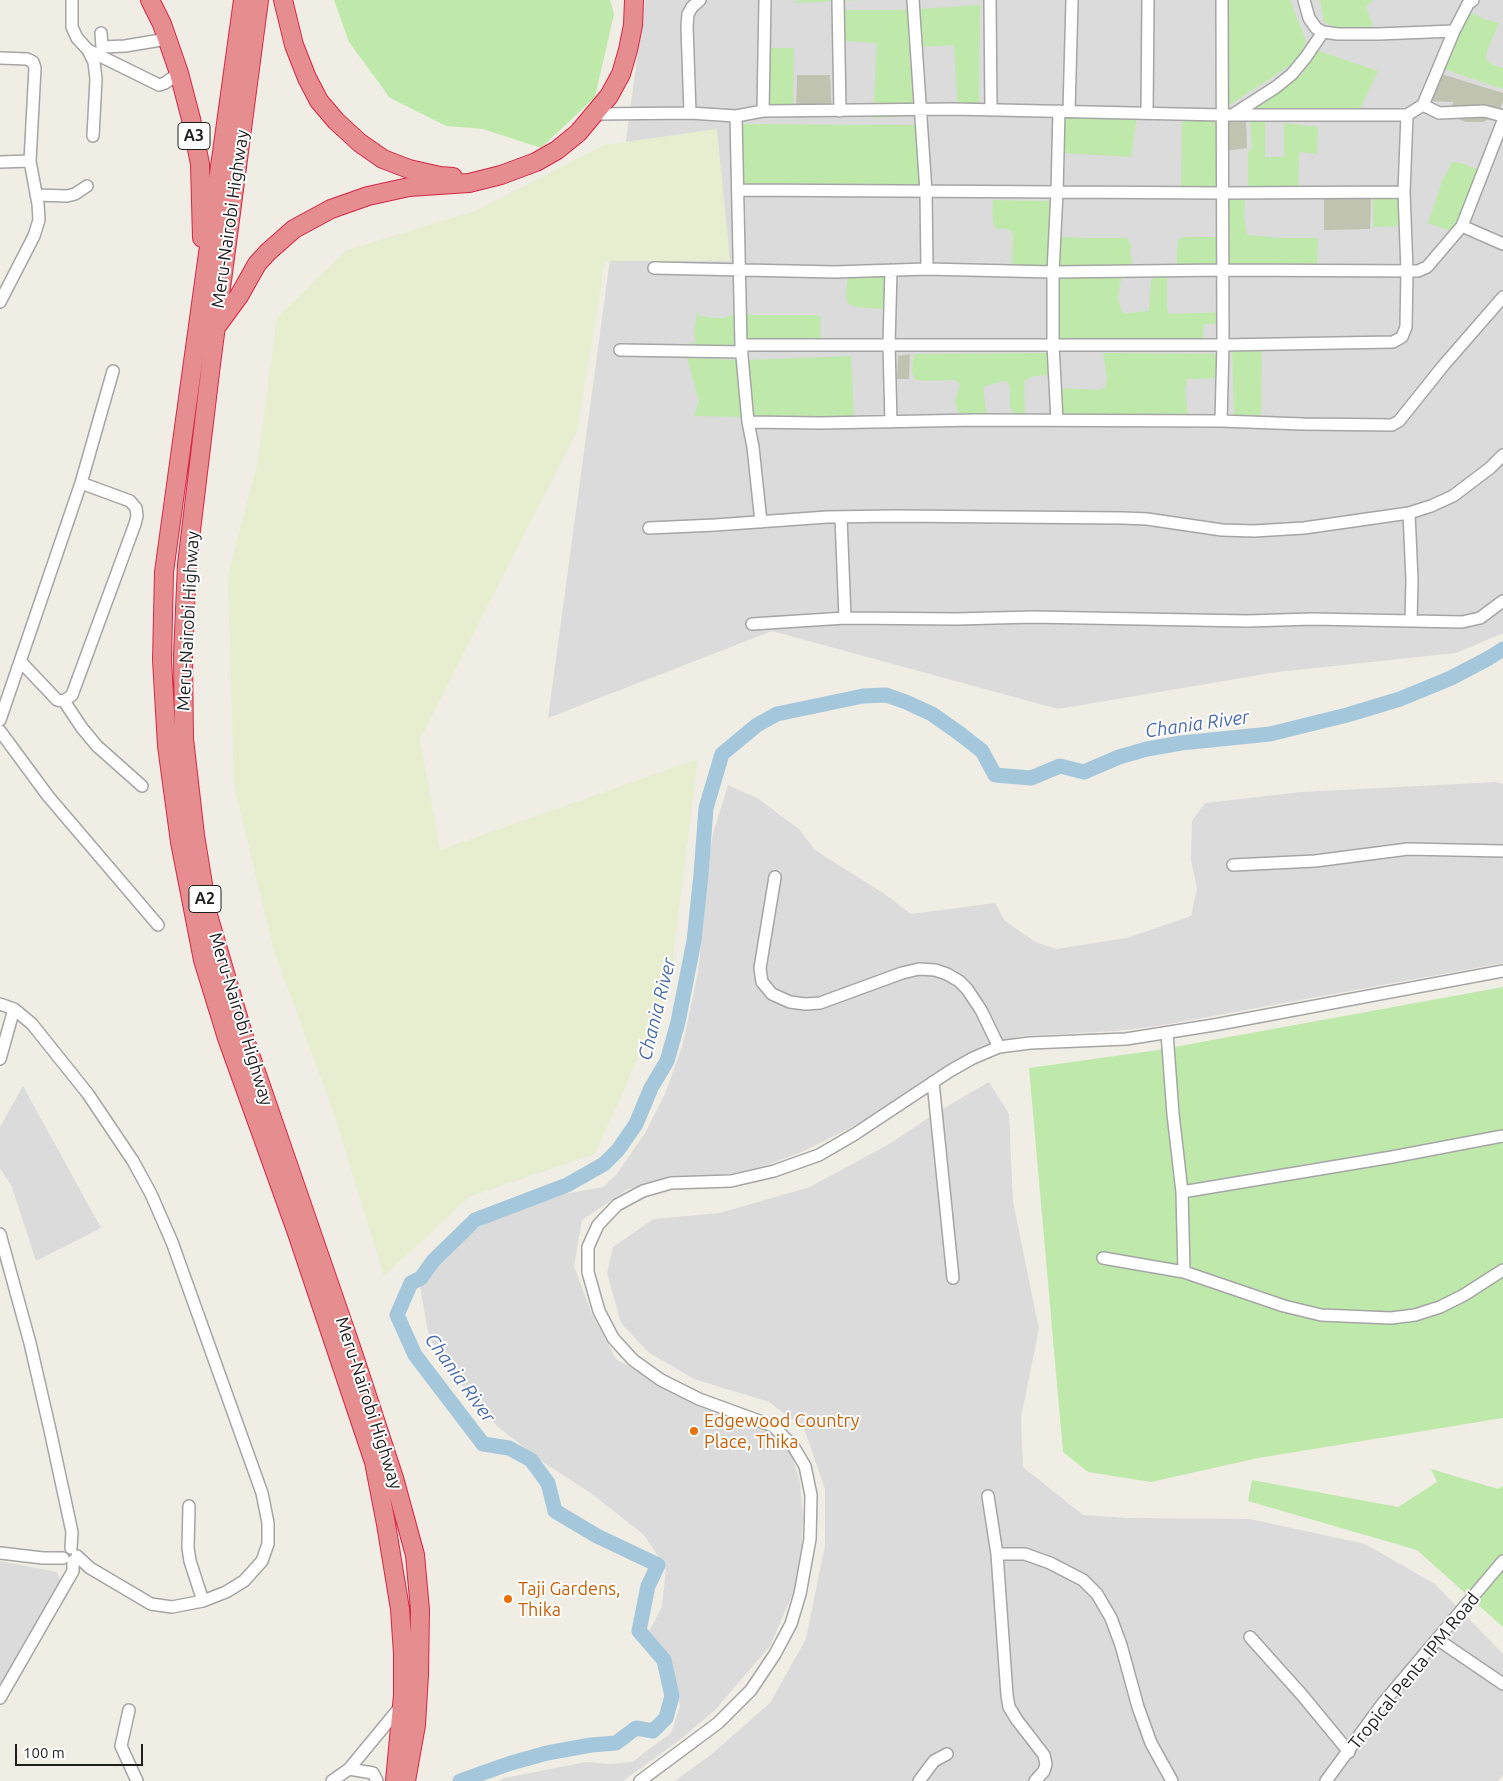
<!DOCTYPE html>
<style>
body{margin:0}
#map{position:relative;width:1503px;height:1781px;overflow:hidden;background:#efede4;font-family:Ubuntu,sans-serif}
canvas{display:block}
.scale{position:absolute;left:15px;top:1744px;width:128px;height:22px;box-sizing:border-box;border:2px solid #1e1e1e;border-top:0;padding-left:6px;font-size:15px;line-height:18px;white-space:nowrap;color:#1e1e1e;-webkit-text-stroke:4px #fff;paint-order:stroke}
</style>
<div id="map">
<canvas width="1503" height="1781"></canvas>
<div class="scale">100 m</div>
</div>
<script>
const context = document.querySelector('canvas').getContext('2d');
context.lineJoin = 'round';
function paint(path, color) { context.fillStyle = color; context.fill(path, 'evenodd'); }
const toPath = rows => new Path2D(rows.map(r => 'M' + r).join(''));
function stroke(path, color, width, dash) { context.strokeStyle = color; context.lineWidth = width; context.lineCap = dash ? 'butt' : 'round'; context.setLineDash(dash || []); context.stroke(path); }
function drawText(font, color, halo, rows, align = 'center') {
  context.font = font + ' Ubuntu,sans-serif'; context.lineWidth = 4; context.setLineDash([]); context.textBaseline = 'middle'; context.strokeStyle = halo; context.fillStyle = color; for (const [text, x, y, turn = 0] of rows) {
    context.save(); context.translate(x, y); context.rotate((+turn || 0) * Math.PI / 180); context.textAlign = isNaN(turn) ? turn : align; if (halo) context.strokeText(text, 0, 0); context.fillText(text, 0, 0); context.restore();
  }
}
paint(toPath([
 [645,0,1503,0,1503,633,1456,653,1277,672,1058,709,772,631,548,718],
 [1496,782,1503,784,1503,963,1169,1024,1118,1031,1022,1036,947,1067,864,1121,804,1151,770,1164,736,1173,663,1179,628,1189,582,1220,574,1266,592,1314,616,1359,679,1396,755,1421,776,1431,791,1453,800,1482,803,1516,801,1575,770,1646,715,1710,681,1739,623,1781,499,1781,504,1778,586,1762,610,1764,632,1762,671,1733,680,1706,675,1680,648,1633,662,1607,666,1568,644,1535,592,1494,543,1462,498,1427,473,1399,436,1353,428,1331,420,1287,440,1261,469,1233,508,1211,553,1196,603,1187,616,1175,645,1133,665,1094,683,1044,698,972,703,926,705,877,713,834,728,785,757,798,799,829,815,850,886,895,911,914,995,903,1005,921,1035,942,1056,949,1127,938,1191,916,1197,889,1191,860,1192,821,1205,803,1301,792],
 [989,1082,1009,1114,1013,1202,1039,1329,1021,1417,1023,1467,1083,1515,1127,1518,1250,1519,1365,1544,1435,1584,1503,1654,1503,1775,1498,1781,675,1781,713,1753,770,1703,806,1639,825,1545,825,1489,804,1428,769,1402,694,1379,648,1352,621,1323,607,1273,613,1247,653,1219,720,1213,810,1187,891,1143,939,1111],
 [23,1086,101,1228,36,1261,12,1187,0,1168,0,1127],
 [0,1561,57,1572,62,1585,0,1687]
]), '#dcdbdb');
paint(toPath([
 [1438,73,1503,93,1503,101,1498,114,1483,122,1466,122,1450,116,1453,102,1426,101],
 [797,75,830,75,832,115,796,118],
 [1223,119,1246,119,1247,148,1224,151],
 [1324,197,1371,197,1370,229,1324,230],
 [910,354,909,379,897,379,898,356]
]), '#c0c3b0');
paint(toPath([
 [717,129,730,261,605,261,577,431,420,739,440,850,698,759,669,989,595,1154,469,1197,384,1276,333,1111,274,951,234,785,228,575,258,461,277,317,347,250,475,211,604,145]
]), '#e7eed0');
paint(toPath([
 [334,0,610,0,614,14,595,97,541,148,483,129,446,126,390,98,349,42],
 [800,0,864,0,793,3],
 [1224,0,1290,0,1306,41,1297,61,1228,106],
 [1320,0,1406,0,1373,0,1366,7,1372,23,1372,29,1342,30,1324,22],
 [980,5,979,114,958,112,954,45,919,47,919,9],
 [841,10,908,10,913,116,873,118,877,43,842,41],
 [1468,14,1475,14,1483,19,1499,23,1487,51,1486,60,1493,65,1503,68,1503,89,1443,69,1457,33],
 [758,48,794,48,793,117,757,117],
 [1313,49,1378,71,1355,119,1236,113,1302,75],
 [1137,117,1131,157,1061,153,1062,118],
 [1182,117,1219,117,1219,193,1181,193],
 [1250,119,1265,122,1265,157,1284,157,1284,123,1318,127,1317,154,1299,152,1298,192,1248,191,1248,152,1252,148],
 [733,124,915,125,920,193,736,188],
 [1452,162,1461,163,1477,169,1464,207,1451,231,1428,223,1442,181],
 [1401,197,1399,226,1373,227,1373,198],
 [1224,198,1245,198,1244,216,1247,235,1282,238,1318,238,1317,268,1225,268],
 [993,200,1053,201,1049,271,1012,270,1013,235,1011,231,1006,229,998,229,994,226,992,211],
 [1070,237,1084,238,1127,238,1131,245,1130,255,1132,260,1131,271,1054,272,1055,238],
 [1188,237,1222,237,1222,269,1176,268,1178,241,1180,238],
 [1163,274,1167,277,1167,307,1169,314,1225,312,1226,324,1204,324,1202,345,1054,347,1054,276,1117,276,1122,277,1120,283,1118,299,1122,312,1127,313,1149,311,1151,280,1157,275],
 [885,275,883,309,855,307,847,302,846,293,848,277],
 [742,311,753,315,817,315,821,318,820,328,822,352,744,352],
 [697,312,700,316,713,318,724,318,737,313,739,352,668,345,696,343,694,334],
 [1262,350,1261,418,1234,418,1232,351],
 [1048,353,1050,375,1034,376,1024,381,1025,415,1013,416,1010,406,1010,388,1008,382,1003,381,983,387,987,417,959,416,955,402,960,384,955,380,921,381,915,379,912,372,913,359,915,354],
 [1103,353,1224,354,1218,378,1187,379,1185,389,1188,415,1062,415,1061,392,1065,388,1098,390,1105,388,1107,378],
 [851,356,854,417,752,416,746,360],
 [687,358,739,360,745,417,694,416,699,401],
 [1503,987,1503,1418,1258,1458,1151,1482,1088,1472,1063,1452,1029,1068,1158,1050],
 [1431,1469,1498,1489,1503,1486,1503,1627,1417,1550,1248,1501,1252,1480,1398,1507,1437,1482]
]), '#bfe9ab');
stroke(toPath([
 [460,1781,511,1763,547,1753,591,1745,616,1743,636,1728,653,1731,666,1718,672,1696,664,1660,639,1631,648,1586,658,1565,597,1536,555,1511,548,1483,531,1460,509,1448,483,1444,415,1355,397,1315,411,1283,421,1278,433,1261,475,1220,567,1185,604,1164,618,1150,636,1124,651,1088,667,1061,678,1022,694,941,701,874,706,808,722,754,757,725,777,714,863,696,886,695,906,702,932,714,959,733,982,751,995,775,1031,778,1060,766,1084,772,1119,757,1147,749,1181,743,1270,734,1347,715,1400,699,1451,678,1489,658,1503,649]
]), '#a5c7dc', 15);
const minor = toPath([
 [72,0,72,27,77,38,88,50,94,62,96,79,93,136],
 [838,0,840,111],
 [913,0,926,192,927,269],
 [990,0,991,110],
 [1304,0,1309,18,1316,28,1323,32,1338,34,1378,34,1454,31],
 [101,33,102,47,125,46,167,39],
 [88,50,159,85,165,83,179,73],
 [0,58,27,59,33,62,35,68,30,161,0,162],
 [1423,105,1439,113,1484,111,1503,116],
 [763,111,765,0],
 [1069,111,1072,0],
 [690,113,687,26,688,14,692,7,700,0],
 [1147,113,1148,0],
 [596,114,690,113,736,116,763,111,953,109,1222,115,1407,115],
 [1234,114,1276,87,1292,74,1306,57,1323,32],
 [736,116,741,345,748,422,753,447,761,522],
 [738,190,1223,193,1404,192,1407,115,1423,105,1454,31,1468,4,1473,0],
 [36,195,67,196,75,194,87,186],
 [1462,226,1503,244],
 [654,268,835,272,927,269,1053,272,1223,270,1418,271,1427,267,1462,226,1503,121],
 [891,270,889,345,891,422],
 [0,302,34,236,39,220,38,204,30,161],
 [741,345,1223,345,1393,342,1402,337,1406,327,1407,271,1404,192],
 [620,350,742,352],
 [1057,420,1053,345,1053,272,1057,192,1059,111],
 [1221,421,1223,345,1222,0],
 [748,422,820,423,977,420,1221,421,1303,424,1392,425,1399,421,1443,366,1503,297],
 [1409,513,1412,580,1411,620],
 [841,517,845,618,956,619,1033,617,1247,621,1313,619,1462,622,1480,618,1503,601],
 [649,528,715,525,827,517,894,516,1123,518,1147,519,1222,530,1254,531,1304,528,1409,513,1431,506,1453,496,1490,468,1503,455],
 [752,624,845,618],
 [21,662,57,700,64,701,72,695,135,524,137,516,136,508,130,501,81,483],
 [64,701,82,728,97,746,142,786],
 [0,720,81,483,113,371],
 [0,731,48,796,158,925],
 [1233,865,1315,861,1408,849,1503,851],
 [775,877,760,968,762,982,772,994,790,1002,805,1004,820,1003,902,973,919,969,935,970,947,974,959,981,967,989,981,1010,999,1047],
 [0,1004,14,1009,32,1024,88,1094,133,1161,151,1194,172,1242,262,1493,268,1523,268,1544,262,1561,244,1581,226,1592,203,1601,172,1607,151,1604,90,1568,77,1556],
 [1167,1033,1173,1114,1182,1192,1184,1272],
 [0,1059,14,1009],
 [933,1082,953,1278],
 [1182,1192,1392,1157,1503,1136],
 [0,1234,30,1343,50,1430,72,1532,71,1548],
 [1103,1258,1184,1272,1284,1306,1321,1315,1391,1318,1415,1315,1440,1307,1464,1295,1503,1270],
 [988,1496,997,1554,1007,1695,1009,1707,1017,1720,1044,1755,1046,1764,1044,1771,1035,1781],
 [189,1506,188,1548,190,1561,203,1601],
 [0,1553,43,1558,63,1558],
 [997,1554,1025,1554,1050,1563,1083,1580,1097,1594,1111,1618,1121,1645,1138,1707,1151,1743,1172,1781],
 [1250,1637,1302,1695,1349,1752],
 [1437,1639,1503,1684],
 [0,1698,73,1571,73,1561],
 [129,1710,121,1746,137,1781],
 [349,1769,373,1773,377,1781],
 [332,1781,349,1769,401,1706],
 [640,1781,718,1723,751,1690,775,1654,791,1624,800,1594,810,1539,811,1495,805,1466,793,1446,773,1426,699,1399,661,1380,633,1360,613,1338,599,1311,588,1272,588,1247,598,1225,617,1205,643,1191,671,1183,731,1181,774,1171,819,1155,855,1134,950,1071,973,1058,999,1047,1030,1043,1126,1039,1214,1025,1503,971],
 [919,1781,934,1761,947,1754],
 [1326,1781,1383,1703,1503,1561]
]);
const highway = toPath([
 [150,0,162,24,179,73,191,119,200,164,202,238],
 [243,0,164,572,162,660,167,746,180,842,203,960,227,1038,296,1230,374,1462,386,1524,400,1609,403,1654,403,1695,395,1781],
 [259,0,211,364,187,564,183,655,184,739,195,835,208,915,243,1034,353,1353,394,1478,415,1555,420,1610,419,1675,416,1725,406,1781],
 [283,0,294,45,307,78,319,101,336,121,360,143,383,159,409,169,440,176,453,177],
 [217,326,239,296,257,264,268,252,294,229,331,209,368,196,409,187,469,183,501,175,536,162,557,150,578,133,609,96,621,74,628,50,633,25,634,0]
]);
stroke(minor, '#a5a5a5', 14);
stroke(highway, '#d82647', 20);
stroke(minor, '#fff', 11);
stroke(highway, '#e58d8f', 18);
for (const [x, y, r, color] of [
 [694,1431,5,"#e8710a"],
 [508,1599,5,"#e8710a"]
]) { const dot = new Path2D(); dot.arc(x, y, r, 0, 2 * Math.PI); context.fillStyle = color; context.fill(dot); stroke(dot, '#fff', 2); }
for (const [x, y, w] of [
 [194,136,32],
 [205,899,32]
]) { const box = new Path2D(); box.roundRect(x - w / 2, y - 13.5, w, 27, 4); context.fillStyle = '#fff'; context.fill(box); stroke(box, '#1e1e1e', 1); }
drawText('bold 16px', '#1e1e1e', null, [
 ["A3",194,136],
 ["A2",205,899]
]);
drawText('18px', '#1e1e1e', '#fff', [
 ["Meru-Nairobi Highway",230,219,-82],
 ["Meru-Nairobi Highway",188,621,-87],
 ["Meru-Nairobi Highway",241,1019,73],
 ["Meru-Nairobi Highway",369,1403,72],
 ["Tropical Penta IPM Road",1414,1671,-51]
]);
drawText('18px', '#c56008', '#fff', [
 ["Edgewood Country",704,1421],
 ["Place, Thika",704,1442],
 ["Taji Gardens,",518,1589],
 ["Thika",518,1610]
], 'left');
drawText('italic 19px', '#4c6cad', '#fff', [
 ["Chania River",1197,724,-8],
 ["Chania River",657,1009,-76],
 ["Chania River",460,1378,54]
]);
</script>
